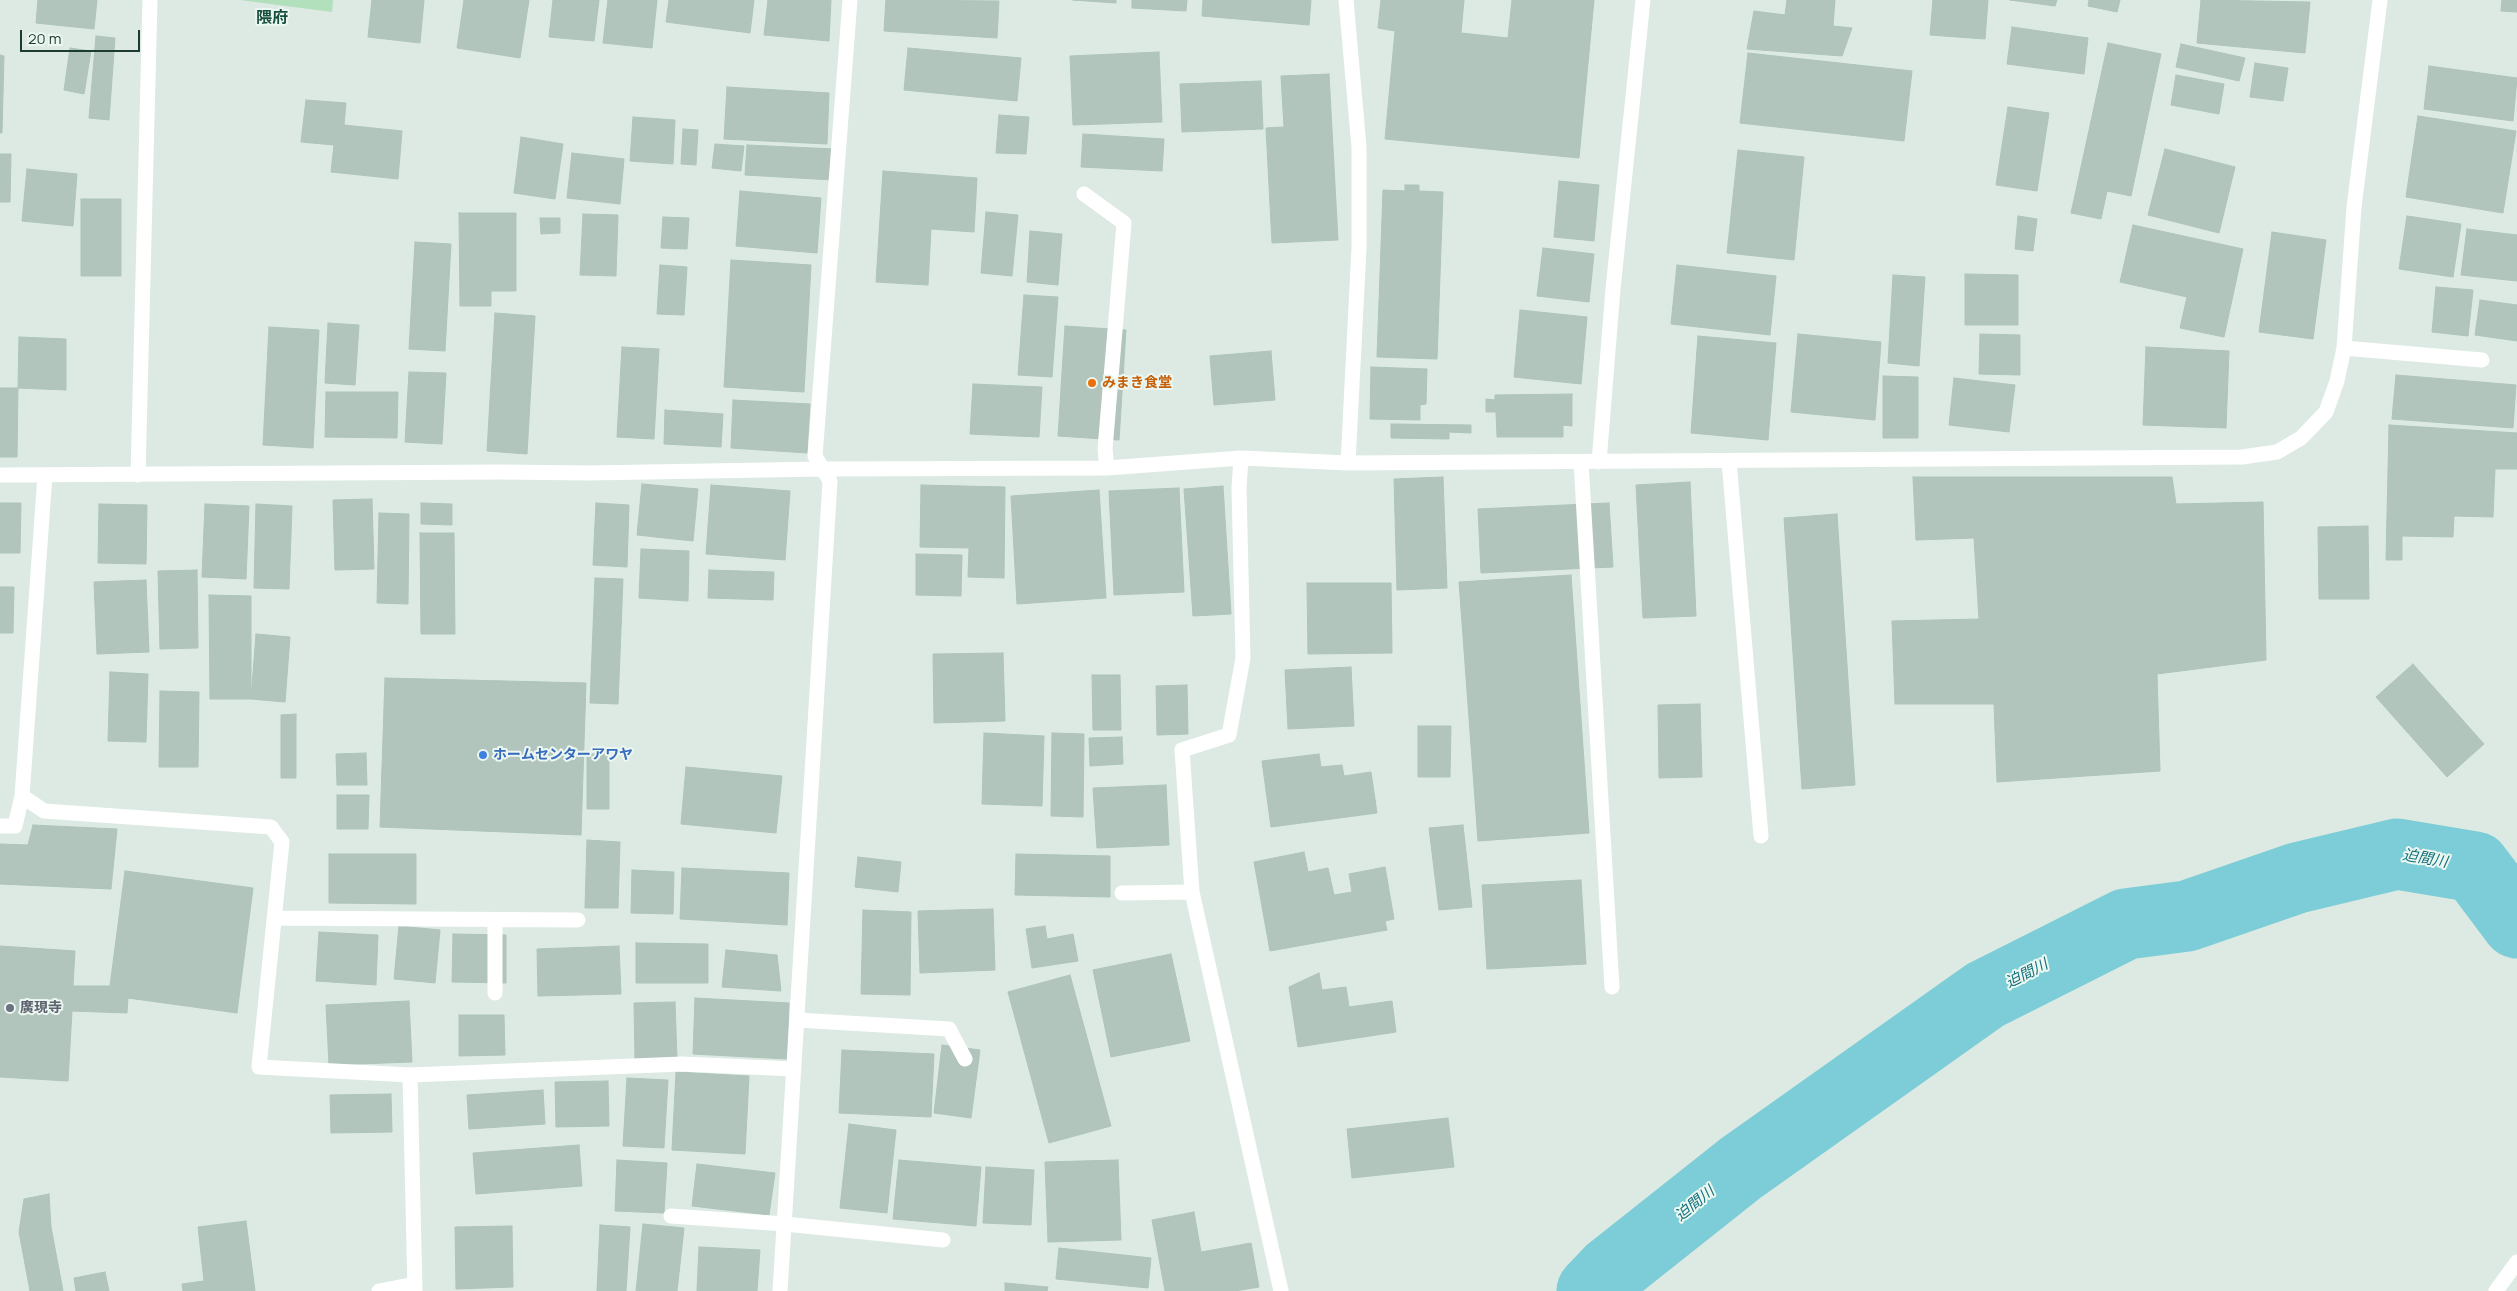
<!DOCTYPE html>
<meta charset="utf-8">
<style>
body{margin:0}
#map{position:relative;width:2517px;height:1291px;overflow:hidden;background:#dceae3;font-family:Manrope,sans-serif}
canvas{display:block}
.scale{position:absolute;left:20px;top:30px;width:120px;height:22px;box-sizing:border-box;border:2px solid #1d3b32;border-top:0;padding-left:6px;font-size:15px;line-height:18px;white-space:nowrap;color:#1d3b32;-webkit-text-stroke:4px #edf7f1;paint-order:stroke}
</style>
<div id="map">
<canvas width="2517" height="1291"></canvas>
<div class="scale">20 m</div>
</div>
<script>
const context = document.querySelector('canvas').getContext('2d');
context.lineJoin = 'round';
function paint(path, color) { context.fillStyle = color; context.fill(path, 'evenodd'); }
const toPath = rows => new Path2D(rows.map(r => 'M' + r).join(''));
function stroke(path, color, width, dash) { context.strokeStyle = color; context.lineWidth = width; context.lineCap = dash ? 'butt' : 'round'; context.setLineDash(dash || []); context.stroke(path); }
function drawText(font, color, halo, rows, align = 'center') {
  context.font = font + ' Manrope,"Noto Sans JP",sans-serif'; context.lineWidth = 4; context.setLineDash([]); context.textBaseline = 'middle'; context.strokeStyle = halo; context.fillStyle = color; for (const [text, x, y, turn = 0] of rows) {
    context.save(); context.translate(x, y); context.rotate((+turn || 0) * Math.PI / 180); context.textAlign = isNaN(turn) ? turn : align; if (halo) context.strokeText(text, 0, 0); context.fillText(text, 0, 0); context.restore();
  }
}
paint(toPath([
 [240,0,333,0,332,12]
]), '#b2dfbc');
stroke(toPath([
 [1592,1291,1611,1271,1741,1168,1985,995,2126,924,2187,916,2297,878,2397,854,2475,867,2517,923]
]), '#7ccdd7', 71);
const building = toPath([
 [38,0,97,0,94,29,36,23,38,0],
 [372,0,424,0,420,43,368,37,372,0],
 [464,0,529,0,520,58,457,48,464,0],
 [553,0,599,0,594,41,549,37,553,0],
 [608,0,657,0,652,48,603,43,608,0],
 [669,0,754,0,750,33,666,22,669,0],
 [768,0,831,0,829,41,764,35,768,0],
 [886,0,999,1,997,38,884,31,886,0],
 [1073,0,1116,0,1116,3,1073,0],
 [1132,0,1187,0,1186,11,1132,8,1132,0],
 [1203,0,1311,0,1309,25,1202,16,1203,0],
 [1381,0,1464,0,1461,33,1508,38,1512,0,1594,0,1579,158,1385,139,1395,31,1378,28,1381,0],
 [1787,0,1835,0,1833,26,1852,28,1842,56,1747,49,1754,11,1785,15,1787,0],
 [1933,0,1988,0,1985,39,1930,35,1933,0],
 [2010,0,2057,0,2055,6,2010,0],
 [2089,0,2120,0,2117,12,2088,6,2089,0],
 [2201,0,2310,2,2305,53,2197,43,2201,0],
 [2502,0,2517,0,2517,12,2501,11,2502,0],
 [2012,27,2088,38,2084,74,2007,64,2012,27],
 [96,36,115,38,109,120,89,118,96,36],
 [2108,43,2161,54,2131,196,2107,191,2101,219,2071,213,2108,43],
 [2181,44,2245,58,2239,81,2176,67,2181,44],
 [70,48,91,51,84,94,64,90,70,48],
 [908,48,1021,58,1017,101,904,90,908,48],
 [1159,52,1162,122,1073,125,1070,56,1159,52],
 [1748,53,1912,71,1904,141,1740,123,1748,53],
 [0,55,4,56,2,133,0,133,0,55],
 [2255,63,2288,68,2283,101,2250,97,2255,63],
 [2429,66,2517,78,2513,121,2424,109,2429,66],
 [1329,74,1338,240,1272,243,1266,128,1284,127,1281,76,1329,74],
 [2176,75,2224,84,2219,114,2171,105,2176,75],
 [1261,81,1263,129,1182,132,1180,84,1261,81],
 [727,87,829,93,827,144,724,139,727,87],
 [306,100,346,103,344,125,402,131,398,179,331,172,334,145,301,142,306,100],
 [2008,107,2049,113,2037,191,1996,185,2008,107],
 [999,115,1029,117,1026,154,996,153,999,115],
 [2418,116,2516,131,2503,213,2406,197,2418,116],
 [633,117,675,120,673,164,630,161,633,117],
 [683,129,698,130,696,165,681,164,683,129],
 [1083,134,1164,139,1162,171,1081,167,1083,134],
 [521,137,563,144,555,199,514,193,521,137],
 [715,144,744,146,741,171,712,168,715,144],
 [747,145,835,149,833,180,745,175,747,145],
 [2165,149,2235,167,2219,233,2148,215,2165,149],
 [1738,150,1804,157,1794,260,1727,253,1738,150],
 [572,153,624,159,620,204,567,198,572,153],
 [0,154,11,154,10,202,0,202,0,154],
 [27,169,77,174,73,226,22,221,27,169],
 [883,171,977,178,974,232,931,229,928,285,876,282,883,171],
 [1559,181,1599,185,1594,241,1554,237,1559,181],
 [1405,185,1419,185,1419,191,1443,192,1437,359,1377,357,1383,190,1405,191,1405,185],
 [740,191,821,198,817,253,736,246,740,191],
 [81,199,121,199,121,276,81,276,81,199],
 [986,212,1018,215,1012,276,981,273,986,212],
 [459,213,516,213,516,291,491,291,491,306,460,306,459,213],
 [583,214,618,215,616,276,580,275,583,214],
 [2018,216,2037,219,2033,251,2015,249,2018,216],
 [2407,216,2461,224,2453,277,2399,269,2407,216],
 [663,217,689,218,687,249,661,248,663,217],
 [540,218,560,218,560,233,541,234,540,218],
 [2133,225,2243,249,2224,337,2180,328,2187,297,2120,282,2133,225],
 [2467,229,2517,235,2517,281,2461,275,2467,229],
 [1030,231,1062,234,1058,285,1027,282,1030,231],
 [2272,232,2326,240,2313,339,2259,332,2272,232],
 [415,242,451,244,445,351,409,349,415,242],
 [1543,248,1594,254,1589,302,1537,296,1543,248],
 [731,260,811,265,804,392,724,387,731,260],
 [660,265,687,267,684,315,657,314,660,265],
 [1677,265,1776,276,1770,335,1671,324,1677,265],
 [1965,274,2018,275,2018,325,1965,325,1965,274],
 [1893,275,1925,277,1919,366,1888,363,1893,275],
 [2436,287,2473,290,2468,336,2432,332,2436,287],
 [1024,295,1058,297,1052,377,1018,375,1024,295],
 [2480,300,2517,305,2517,341,2475,335,2480,300],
 [1520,310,1587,317,1581,384,1514,377,1520,310],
 [495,313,535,316,527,454,487,451,495,313],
 [328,323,359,325,355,385,325,383,328,323],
 [1065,326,1126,330,1119,440,1058,436,1065,326],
 [269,327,319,330,313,448,263,445,269,327],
 [1798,334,1881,342,1875,420,1791,412,1798,334],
 [1980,334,2020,335,2020,375,1979,374,1980,334],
 [1698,336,1776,343,1768,440,1691,433,1698,336],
 [19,337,66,339,66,390,18,388,19,337],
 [622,347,659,349,654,439,617,437,622,347],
 [2146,347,2229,351,2226,428,2143,425,2146,347],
 [1271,351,1275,400,1214,405,1210,356,1271,351],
 [1371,367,1427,369,1426,404,1420,405,1420,420,1370,419,1371,367],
 [409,372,446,373,442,444,405,442,409,372],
 [2396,375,2516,385,2513,428,2392,419,2396,375],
 [1883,376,1918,377,1918,438,1883,438,1883,376],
 [1954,378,2015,385,2009,432,1949,425,1954,378],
 [973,384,1042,387,1039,437,970,434,973,384],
 [0,388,18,388,17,457,0,457,0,388],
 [326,392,398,392,397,438,325,437,326,392],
 [1572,394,1572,426,1563,425,1563,437,1497,437,1496,412,1486,412,1486,399,1495,400,1495,395,1572,394],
 [733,400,810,404,807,453,731,448,733,400],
 [665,410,723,414,721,447,664,444,665,410],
 [1391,424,1471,425,1471,433,1449,432,1449,439,1391,438,1391,424],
 [2389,425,2517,433,2517,469,2495,469,2493,517,2454,516,2453,537,2402,536,2402,560,2386,560,2389,425],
 [1443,477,1447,588,1397,590,1394,479,1443,477],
 [1913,477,2172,477,2176,504,2263,502,2266,660,2157,674,2160,771,1997,782,1994,704,1895,704,1892,621,1979,619,1974,538,1916,540,1913,477],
 [1690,482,1696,616,1643,618,1636,485,1690,482],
 [642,484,698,489,693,541,637,535,642,484],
 [711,485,790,491,785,560,706,554,711,485],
 [921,485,1005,487,1004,578,968,577,969,548,920,547,921,485],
 [1223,486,1231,614,1193,616,1184,489,1223,486],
 [1179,488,1184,592,1114,595,1109,491,1179,488],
 [1099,490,1106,598,1017,604,1011,496,1099,490],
 [372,499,374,569,335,570,333,500,372,499],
 [0,503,21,503,20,553,0,553,0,503],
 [421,503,452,504,452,525,421,524,421,503],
 [596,503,629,505,627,567,593,565,596,503],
 [1609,503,1613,567,1481,573,1478,509,1609,503],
 [99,504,147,505,146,564,98,563,99,504],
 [205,504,249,506,246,579,202,577,205,504],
 [256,504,292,506,289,589,254,588,256,504],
 [379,513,409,514,408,604,377,603,379,513],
 [1837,514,1855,785,1802,789,1784,518,1837,514],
 [2368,526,2369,599,2319,599,2318,527,2368,526],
 [420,533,454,533,455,634,421,634,420,533],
 [641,549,689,551,688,601,639,598,641,549],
 [916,554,962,555,961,596,916,595,916,554],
 [197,570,198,648,160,649,158,571,197,570],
 [709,570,774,572,773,600,708,598,709,570],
 [1571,575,1589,833,1478,841,1459,582,1571,575],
 [595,578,623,579,618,704,590,703,595,578],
 [146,580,149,652,97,654,94,582,146,580],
 [1307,583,1391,583,1392,653,1308,654,1307,583],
 [0,587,14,587,13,633,0,633,0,587],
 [209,595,251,596,251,699,210,699,209,595],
 [256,634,290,637,285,702,251,699,256,634],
 [1003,653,1005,721,934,723,933,654,1003,653],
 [2413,664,2484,744,2447,777,2376,697,2413,664],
 [1351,667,1354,726,1288,729,1285,670,1351,667],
 [110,672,148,674,146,742,108,741,110,672],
 [1092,675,1120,675,1121,730,1093,730,1092,675],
 [385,678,586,683,581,835,380,827,385,678],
 [1187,685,1188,734,1157,735,1156,686,1187,685],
 [160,691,199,692,198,767,159,767,160,691],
 [1700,704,1702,777,1659,778,1658,705,1700,704],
 [296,714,296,778,281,778,281,715,296,714],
 [1418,726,1451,726,1450,777,1418,777,1418,726],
 [984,733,1044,736,1042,806,982,804,984,733],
 [1052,733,1084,734,1083,817,1051,816,1052,733],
 [1122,737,1123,764,1090,766,1089,738,1122,737],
 [366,753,367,785,337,785,336,754,366,753],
 [587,754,609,754,609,809,587,809,587,754],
 [1319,754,1321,767,1342,765,1344,776,1371,772,1377,813,1271,827,1262,761,1319,754],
 [686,767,782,776,776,833,681,824,686,767],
 [1166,785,1169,845,1097,848,1093,788,1166,785],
 [337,795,369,795,368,829,337,829,337,795],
 [33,825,117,829,111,889,0,884,0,844,28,845,33,825],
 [1463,825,1472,907,1439,910,1429,828,1463,825],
 [587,840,620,842,618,908,585,908,587,840],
 [1304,852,1308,872,1328,868,1334,895,1352,892,1349,874,1385,867,1394,919,1385,921,1387,930,1270,951,1254,862,1304,852],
 [329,854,416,854,416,904,329,903,329,854],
 [1016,854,1110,856,1110,897,1015,895,1016,854],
 [858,857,901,862,898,892,855,887,858,857],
 [682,868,789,873,787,925,680,919,682,868],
 [632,870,674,872,673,914,631,913,632,870],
 [125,871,253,888,237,1013,128,998,127,1013,72,1011,68,1081,0,1077,0,946,75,951,73,986,110,986,125,871],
 [1581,880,1586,964,1487,969,1482,885,1581,880],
 [993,909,995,970,920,973,918,911,993,909],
 [863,910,911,912,910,995,861,994,863,910],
 [399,926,440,930,435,983,394,979,399,926],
 [1045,926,1047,939,1073,934,1078,961,1032,968,1026,929,1045,926],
 [319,932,378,935,376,985,316,981,319,932],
 [453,934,506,935,506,983,452,982,453,934],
 [636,943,708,944,708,983,636,983,636,943],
 [619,946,621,994,538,996,537,949,619,946],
 [726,950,777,955,781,991,722,987,726,950],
 [1171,954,1190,1041,1111,1057,1093,970,1171,954],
 [1319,973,1322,990,1346,987,1349,1007,1392,1001,1396,1032,1298,1047,1289,987,1319,973],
 [1070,975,1111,1126,1049,1143,1008,992,1070,975],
 [695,998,789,1003,787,1059,693,1054,695,998],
 [409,1001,412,1062,329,1065,326,1005,409,1001],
 [675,1002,677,1058,635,1059,634,1003,675,1002],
 [459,1015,504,1015,505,1055,459,1056,459,1015],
 [942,1045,980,1050,971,1118,934,1113,942,1045],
 [842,1050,934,1054,931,1117,839,1113,842,1050],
 [676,1072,749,1076,745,1154,672,1150,676,1072],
 [627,1078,668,1080,664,1148,623,1146,627,1078],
 [608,1081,609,1126,556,1127,555,1082,608,1081],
 [543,1090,545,1124,469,1129,467,1095,543,1090],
 [391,1094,392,1132,331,1133,330,1095,391,1094],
 [1448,1118,1454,1167,1352,1178,1347,1129,1448,1118],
 [849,1124,896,1130,887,1213,840,1208,849,1124],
 [579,1145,582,1186,476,1194,473,1153,579,1145],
 [617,1160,667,1163,664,1213,615,1211,617,1160],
 [899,1160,981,1167,976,1226,893,1219,899,1160],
 [1118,1160,1121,1240,1048,1242,1045,1162,1118,1160],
 [697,1164,775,1173,769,1215,692,1206,697,1164],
 [986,1167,1034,1170,1031,1225,983,1223,986,1167],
 [49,1194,51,1227,63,1291,30,1291,19,1232,24,1199,49,1194],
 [1194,1212,1201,1252,1251,1243,1259,1287,1235,1291,1165,1291,1152,1220,1194,1212],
 [246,1221,255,1291,183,1291,182,1284,204,1281,198,1227,246,1221],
 [643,1224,684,1228,677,1291,636,1291,643,1224],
 [600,1225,630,1227,626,1291,597,1291,600,1225],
 [512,1226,513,1287,456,1289,455,1227,512,1226],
 [699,1247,760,1250,757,1291,697,1291,699,1247],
 [1059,1248,1151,1258,1148,1288,1056,1279,1059,1248],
 [105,1272,109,1291,76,1291,74,1278,105,1272],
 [1005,1283,1048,1287,1047,1291,1005,1291,1005,1283]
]);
paint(building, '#b1c5bc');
stroke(building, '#aec4ba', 1);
stroke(toPath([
 [1346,0,1359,147,1359,248,1348,463],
 [1084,194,1124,223,1105,449,1107,468],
 [2344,348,2482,360],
 [1241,458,1239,488,1243,658,1229,735,1182,750,1192,892,1281,1291],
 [1729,461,1761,836],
 [1581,462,1612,987],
 [1599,462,1613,289,1643,0],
 [0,475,501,472,589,473,823,469,1107,468,1241,458,1348,463,2242,457,2277,452,2301,438,2326,412,2337,381,2344,348,2354,207,2380,0],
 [138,475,150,0],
 [22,796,44,811,271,827,282,842,259,1067,410,1075,682,1064,794,1069],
 [0,826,15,826,22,796,45,475],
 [1122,893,1192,892],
 [274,918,578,920],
 [495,993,495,920],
 [797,1020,949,1029,965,1059],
 [410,1075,415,1291],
 [671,1216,785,1224,943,1240],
 [379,1291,415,1284],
 [780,1291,830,481,815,456,850,0],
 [2496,1291,2517,1262]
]), '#fff', 15);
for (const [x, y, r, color] of [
 [1092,383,5,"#e8710a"],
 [483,755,5,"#3f7fe0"],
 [10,1008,5,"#6b7280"]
]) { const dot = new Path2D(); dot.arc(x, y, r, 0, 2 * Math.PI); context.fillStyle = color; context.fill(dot); stroke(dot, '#edf7f1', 2); }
drawText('bold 14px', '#c56008', '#edf7f1', [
 ["みまき食堂",1102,383]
], 'left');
drawText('bold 14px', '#366cbe', '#edf7f1', [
 ["ホームセンターアワヤ",493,755]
], 'left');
drawText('bold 14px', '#5b616d', '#edf7f1', [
 ["廣現寺",20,1008]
], 'left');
drawText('italic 15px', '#116f7c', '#edf7f1', [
 ["迫間川",2425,859,10],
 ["迫間川",2027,974,-27],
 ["迫間川",1695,1204,-39]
]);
drawText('bold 16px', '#174f3f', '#edf7f1', [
 ["隈府",272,19]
]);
</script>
